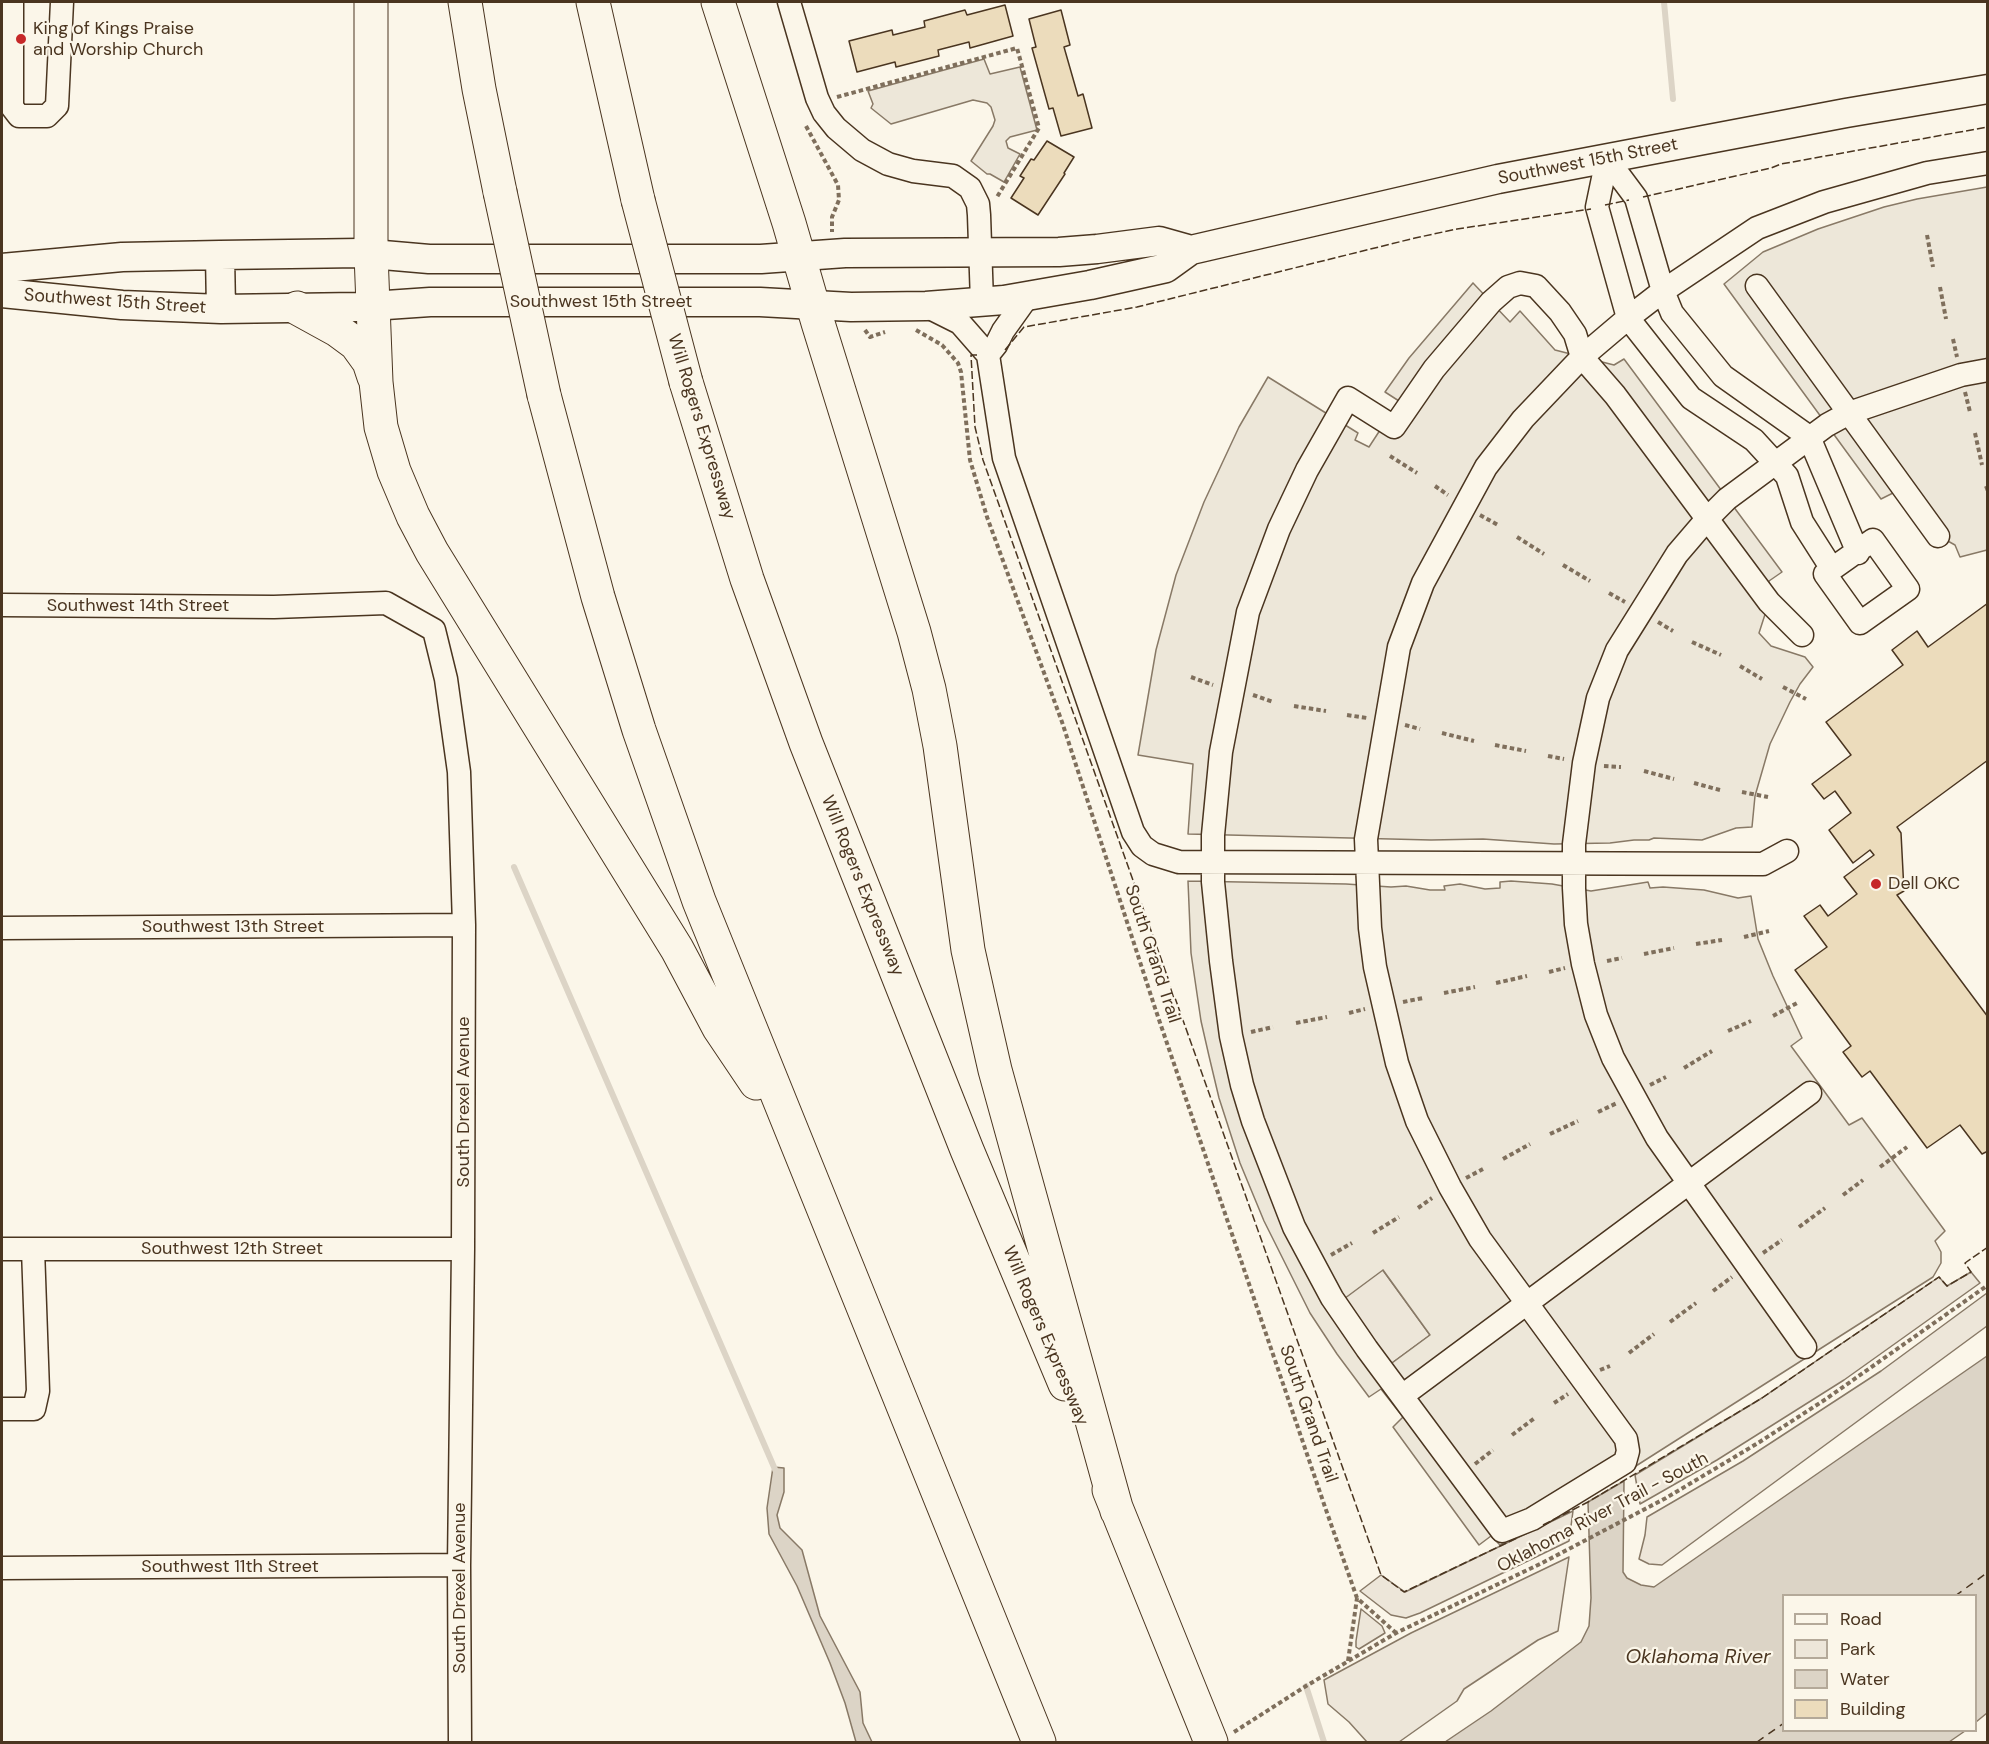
<!DOCTYPE html>
<style>
body{margin:0}
#map{position:relative;width:1989px;height:1744px;overflow:hidden;background:#fbf6e9;font-family:"DM Sans",sans-serif}
canvas{display:block}
.frame{position:absolute;inset:0;border:3px solid #4a3520;pointer-events:none}
.legend{position:absolute;left:1782px;top:1594px;width:195px;height:138px;box-sizing:border-box;background:#fbf6e9;border:2px solid #b4a999;margin:0;padding:8px 10px;list-style:none;font-size:18px;color:#4a3520}
.legend li{display:flex;align-items:center;gap:12px;height:30px}
.legend b{width:30px;border:2px solid #b4a999}
</style>
<div id="map">
<canvas width="1989" height="1744"></canvas>
<div class="frame"></div>
<ul class="legend">
<li><b style="height:8px;background:#fbf6e9"></b>Road</li>
<li><b style="height:16px;background:#ede6d9"></b>Park</li>
<li><b style="height:16px;background:#dcd4c6"></b>Water</li>
<li><b style="height:16px;background:#ecdcbc"></b>Building</li>
</ul>
</div>
<script>
const context = document.querySelector('canvas').getContext('2d');
context.lineJoin = 'round';
function paint(path, color) { context.fillStyle = color; context.fill(path, 'evenodd'); }
const toPath = rows => new Path2D(rows.map(r => 'M' + r).join(''));
function stroke(path, color, width, dash) { context.strokeStyle = color; context.lineWidth = width; context.lineCap = dash ? 'butt' : 'round'; context.setLineDash(dash || []); context.stroke(path); }
function drawText(font, color, halo, rows, align = 'center') {
  context.font = font + ' "DM Sans",sans-serif'; context.lineWidth = 4.5; context.setLineDash([]); context.textBaseline = 'middle'; context.strokeStyle = halo; context.fillStyle = color; for (const [text, x, y, turn = 0] of rows) {
    context.save(); context.translate(x, y); context.rotate((+turn || 0) * Math.PI / 180); context.textAlign = isNaN(turn) ? turn : align; if (halo) context.strokeText(text, 0, 0); context.fillText(text, 0, 0); context.restore();
  }
}
const green = toPath([
 [1382,1269,1430,1335,1377,1374,1329,1310,1382,1269],
 [1971,1272,1980,1283,1844,1380,1717,1460,1640,1504,1635,1475,1762,1398,1939,1277,1947,1286,1971,1272],
 [1987,1293,1987,1326,1662,1565,1649,1564,1639,1559,1645,1535,1647,1517,1743,1461,1881,1371,1987,1293],
 [1573,1511,1569,1541,1420,1613,1406,1618,1391,1615,1360,1591,1381,1575,1405,1592,1573,1511],
 [1569,1557,1558,1631,1538,1640,1464,1689,1457,1701,1399,1742,1367,1742,1349,1722,1328,1704,1324,1680,1411,1633,1569,1557],
 [1361,1609,1382,1626,1385,1633,1359,1649,1356,1647,1356,1641,1361,1609]
]);
paint(green, '#ede6d9');
stroke(green, '#887966', 1.5);
const parking = toPath([
 [984,59,990,74,1020,67,1037,130,1010,137,1006,141,1008,148,1020,154,1004,182,990,174,987,174,971,161,993,126,995,120,991,107,987,103,973,100,891,124,871,108,873,104,868,91,984,59],
 [1987,187,1987,550,1960,557,1955,545,1917,524,1895,492,1881,499,1724,284,1763,252,1818,229,1884,207,1917,199,1987,187],
 [1473,283,1510,322,1520,311,1555,350,1614,365,1624,359,1782,572,1769,581,1769,602,1759,633,1771,646,1805,657,1813,667,1800,684,1790,702,1770,744,1755,796,1752,827,1736,828,1702,840,1654,838,1649,840,1634,840,1610,843,1554,844,1483,839,1431,840,1188,834,1193,764,1138,755,1156,650,1176,575,1204,502,1239,427,1268,377,1358,433,1355,440,1369,447,1399,401,1385,392,1409,358,1473,283],
 [1188,881,1346,884,1391,887,1406,886,1430,890,1445,890,1444,886,1460,884,1485,889,1500,888,1500,882,1511,881,1552,884,1591,891,1648,882,1650,888,1663,887,1704,890,1738,898,1751,896,1758,939,1773,976,1802,1038,1791,1046,1849,1125,1862,1118,1945,1231,1935,1241,1941,1252,1941,1263,1933,1277,1562,1513,1500,1545,1491,1536,1479,1545,1393,1427,1403,1417,1381,1389,1369,1397,1337,1354,1310,1313,1264,1221,1240,1163,1219,1098,1209,1056,1201,1021,1191,953,1188,881],
 [1383,1270,1430,1335,1377,1374,1329,1310,1383,1270]
]);
paint(parking, '#ede7d9');
stroke(parking, '#887966', 1.5);
const water = toPath([
 [1987,1356,1987,1713,1976,1722,1976,1596,1784,1596,1784,1730,1965,1731,1949,1742,1445,1742,1491,1711,1581,1642,1589,1626,1591,1598,1588,1502,1624,1481,1623,1572,1627,1578,1641,1585,1654,1587,1987,1356],
 [773,1467,784,1468,784,1492,777,1515,780,1528,802,1550,820,1616,860,1692,863,1723,872,1742,856,1742,845,1703,830,1663,797,1586,769,1534,767,1508,773,1467]
]);
paint(water, '#dcd4c6');
stroke(water, '#887966', 1.5);
stroke(toPath([
 [1664,2,1673,99],
 [514,867,777,1474],
 [1306,1686,1324,1742]
]), '#dcd4c6', 6);
stroke(toPath([
 [1955,1596,1988,1572],
 [1757,1742,1784,1723]
]), '#4a3520', 1.5, [8, 6]);
const building = toPath([
 [1005,5,1013,36,970,48,969,42,938,50,939,56,896,67,895,62,857,72,849,41,892,30,893,35,925,27,924,21,965,10,967,15,1005,5],
 [1061,10,1070,45,1064,47,1078,96,1083,94,1092,128,1061,136,1053,108,1049,109,1032,48,1036,47,1029,19,1061,10],
 [1047,141,1074,157,1064,173,1065,174,1038,215,1011,198,1024,178,1020,176,1031,159,1034,160,1047,141],
 [1988,603,1988,760,1897,827,1901,833,1904,891,1897,895,1988,1017,1988,1151,1982,1154,1960,1125,1927,1148,1870,1071,1862,1077,1843,1052,1851,1046,1795,970,1827,947,1804,916,1820,905,1828,916,1857,894,1844,877,1874,855,1870,850,1853,863,1829,830,1851,813,1835,791,1824,799,1812,784,1851,755,1826,722,1903,665,1892,650,1917,631,1928,647,1988,603]
]);
paint(building, '#ecdcbc');
stroke(building, '#4a3520', 1.5);
const minor = toPath([
 [12,2,12,107,19,116,47,116,57,106,62,2],
 [789,2,817,98,824,113,836,128,862,150,888,164,913,171,953,176,970,188,978,204,979,215,982,302],
 [1607,159,1597,207,1628,318,1691,398,1754,440,1787,476,1802,522,1832,569],
 [1607,159,1636,198,1663,291,1672,313,1723,376,1809,437,1858,553],
 [1757,286,1938,536],
 [926,306,960,323,988,355,996,345,1003,331,1028,296],
 [988,355,1004,458,1133,832,1142,846,1153,854,1179,862,1763,864,1787,851],
 [1873,540,1908,589,1860,623,1825,574,1873,540],
 [2,605,274,607,386,603,434,630,446,679,459,772,464,925,463,1249,459,1565,460,1742],
 [1802,635,1769,602,1615,395,1582,357,1575,334,1560,312,1536,286,1520,283,1508,287,1491,302,1434,369,1394,427,1348,398,1307,470,1279,529,1248,612,1221,752,1213,835,1213,882,1221,961,1231,1036,1242,1085,1253,1121,1294,1227,1332,1298,1367,1349,1502,1531,1532,1519,1625,1462,1628,1451,1626,1439,1480,1239,1450,1187,1417,1121,1397,1063,1375,967,1370,928,1366,839,1399,647,1423,583,1486,467,1523,419,1582,357,1628,318,1663,291,1757,228,1824,202,1927,173,1988,163],
 [2,928,464,925],
 [2,1249,463,1249],
 [1805,1347,1657,1138,1613,1058,1596,1015,1583,964,1576,924,1574,888,1574,844,1584,763,1598,698,1617,650,1677,554,1707,519,1727,499,1827,425,1849,413,1961,375,1988,370],
 [1402,1396,1810,1093],
 [2,1409,34,1409,38,1391,33,1249],
 [2,1568,459,1565]
]);
const major = toPath([
 [220,255,221,309],
 [2,268,122,257,220,255,360,253,429,259,761,259,845,253,1059,252,1097,249,1159,241,1191,250],
 [2,293,122,305,221,309,357,307,430,302,760,302,851,307,926,306,1004,300,1090,285,1166,268,1191,250,1498,179,1846,113,1988,89]
]);
const highway = toPath([
 [371,2,371,254,376,382,381,427,394,471,413,516,432,552,677,949,719,1028,756,1083],
 [465,2,479,89,500,192],
 [593,2,638,200],
 [718,2,789,223,818,323,914,632,929,689,940,746,968,950,980,1004,995,1070,1117,1511],
 [297,308,337,330,356,344,369,362,374,377],
 [686,382,747,579,806,743,967,1150,1065,1384],
 [544,395,598,597,639,730,699,901,1039,1742],
 [1109,1490,1211,1742]
]);
stroke(minor, '#4a3520', 25);
stroke(major, '#4a3520', 31);
stroke(highway, '#4a3520', 35);
stroke(toPath([
 [837,97,1017,48,1039,128,997,197],
 [806,126,838,185,839,200,832,217,832,232],
 [1927,235,1933,267],
 [1940,287,1946,319],
 [865,330,870,337,885,332],
 [916,330,942,345,958,363,961,372,970,460,987,517,1062,722,1155,1008,1325,1507,1357,1598,1396,1633],
 [1953,339,1957,357],
 [1965,392,1970,412],
 [1975,433,1982,465],
 [1390,456,1417,473],
 [1435,486,1448,495],
 [1986,486,1988,491],
 [1480,515,1498,525],
 [1517,537,1544,554],
 [1563,565,1590,581],
 [1609,593,1625,602],
 [1658,622,1673,631],
 [1692,642,1721,655],
 [1740,666,1762,679],
 [1191,677,1213,685],
 [1783,687,1806,699],
 [1253,695,1273,702],
 [1294,706,1326,711],
 [1347,715,1367,718],
 [1405,725,1420,729],
 [1442,733,1474,741],
 [1495,745,1526,751],
 [1548,756,1564,759],
 [1604,766,1621,767],
 [1644,771,1674,779],
 [1694,783,1720,790],
 [1742,792,1768,797],
 [1744,937,1769,931],
 [1696,944,1722,940],
 [1644,954,1674,948],
 [1607,961,1622,958],
 [1549,972,1565,968],
 [1496,983,1527,976],
 [1444,993,1475,987],
 [1403,1002,1423,998],
 [1349,1013,1365,1009],
 [1773,1016,1797,1003],
 [1296,1023,1327,1017],
 [1728,1031,1751,1021],
 [1251,1032,1273,1027],
 [1684,1068,1712,1051],
 [1650,1085,1666,1077],
 [1598,1112,1617,1103],
 [1550,1134,1578,1121],
 [1503,1159,1530,1144],
 [1880,1167,1907,1147],
 [1466,1178,1483,1169],
 [1843,1195,1863,1180],
 [1418,1208,1432,1198],
 [1799,1227,1825,1208],
 [1373,1233,1399,1217],
 [1763,1253,1782,1240],
 [1331,1255,1352,1243],
 [1713,1291,1732,1277],
 [1670,1322,1696,1303],
 [1629,1353,1654,1334],
 [1600,1370,1610,1366],
 [1554,1403,1568,1394],
 [1512,1435,1536,1417],
 [1475,1464,1493,1450],
 [1348,1661,1357,1598],
 [1234,1732,1306,1686,1396,1633,1542,1563,1666,1498,1758,1443,1826,1399,1988,1285]
]), '#7f6f5c', 4, [4.5, 3]);
stroke(minor, '#fbf6e9', 22);
stroke(major, '#fbf6e9', 28);
stroke(highway, '#fbf6e9', 33);
const highwayBridge = toPath([
 [500,192,544,395],
 [638,200,686,382]
]);
stroke(highwayBridge, '#4a3520', 35, []);
stroke(highwayBridge, '#fbf6e9', 33);
stroke(toPath([
 [1643,197,1771,168,1781,164,1988,127],
 [1605,205,1629,200],
 [1005,350,1024,327,1137,307,1415,238,1457,229,1591,209],
 [977,355,971,355,975,427,983,460,1381,1575,1404,1592,1519,1537],
 [1543,1525,1588,1502,1762,1398,1939,1277,1947,1286,1971,1272,1965,1263,1988,1247]
]), '#4a3520', 1.5, [8, 3]);
for (const [x, y, r, color] of [
 [21,39,6,"#c62828"],
 [1876,884,6,"#c62828"]
]) { const dot = new Path2D(); dot.arc(x, y, r, 0, 2 * Math.PI); context.fillStyle = color; context.fill(dot); stroke(dot, '#fbf6e9', 2); }
drawText('18px', '#4a3520', '#fbf6e9', [
 ["King of Kings Praise",33,29],
 ["and Worship Church",33,50],
 ["Dell OKC",1888,884]
], 'left');
drawText('18px', '#4a3520', '#fbf6e9', [
 ["Southwest 15th Street",1588,162,-11],
 ["Southwest 15th Street",115,302,4],
 ["Southwest 15th Street",601,302],
 ["Will Rogers Expressway",701,427,73],
 ["Southwest 14th Street",138,606],
 ["Will Rogers Expressway",862,886,68],
 ["Southwest 13th Street",233,927],
 ["South Grand Trail",1152,954,72],
 ["South Drexel Avenue",464,1102,-90],
 ["Southwest 12th Street",232,1249],
 ["Will Rogers Expressway",1045,1336,67],
 ["South Grand Trail",1308,1414,71],
 ["Oklahoma River Trail - South",1603,1513,-28],
 ["Southwest 11th Street",230,1567],
 ["South Drexel Avenue",460,1588,-90]
]);
drawText('italic 20px', '#4a3520', '#fbf6e9', [
 ["Oklahoma River",1698,1658]
]);
</script>
